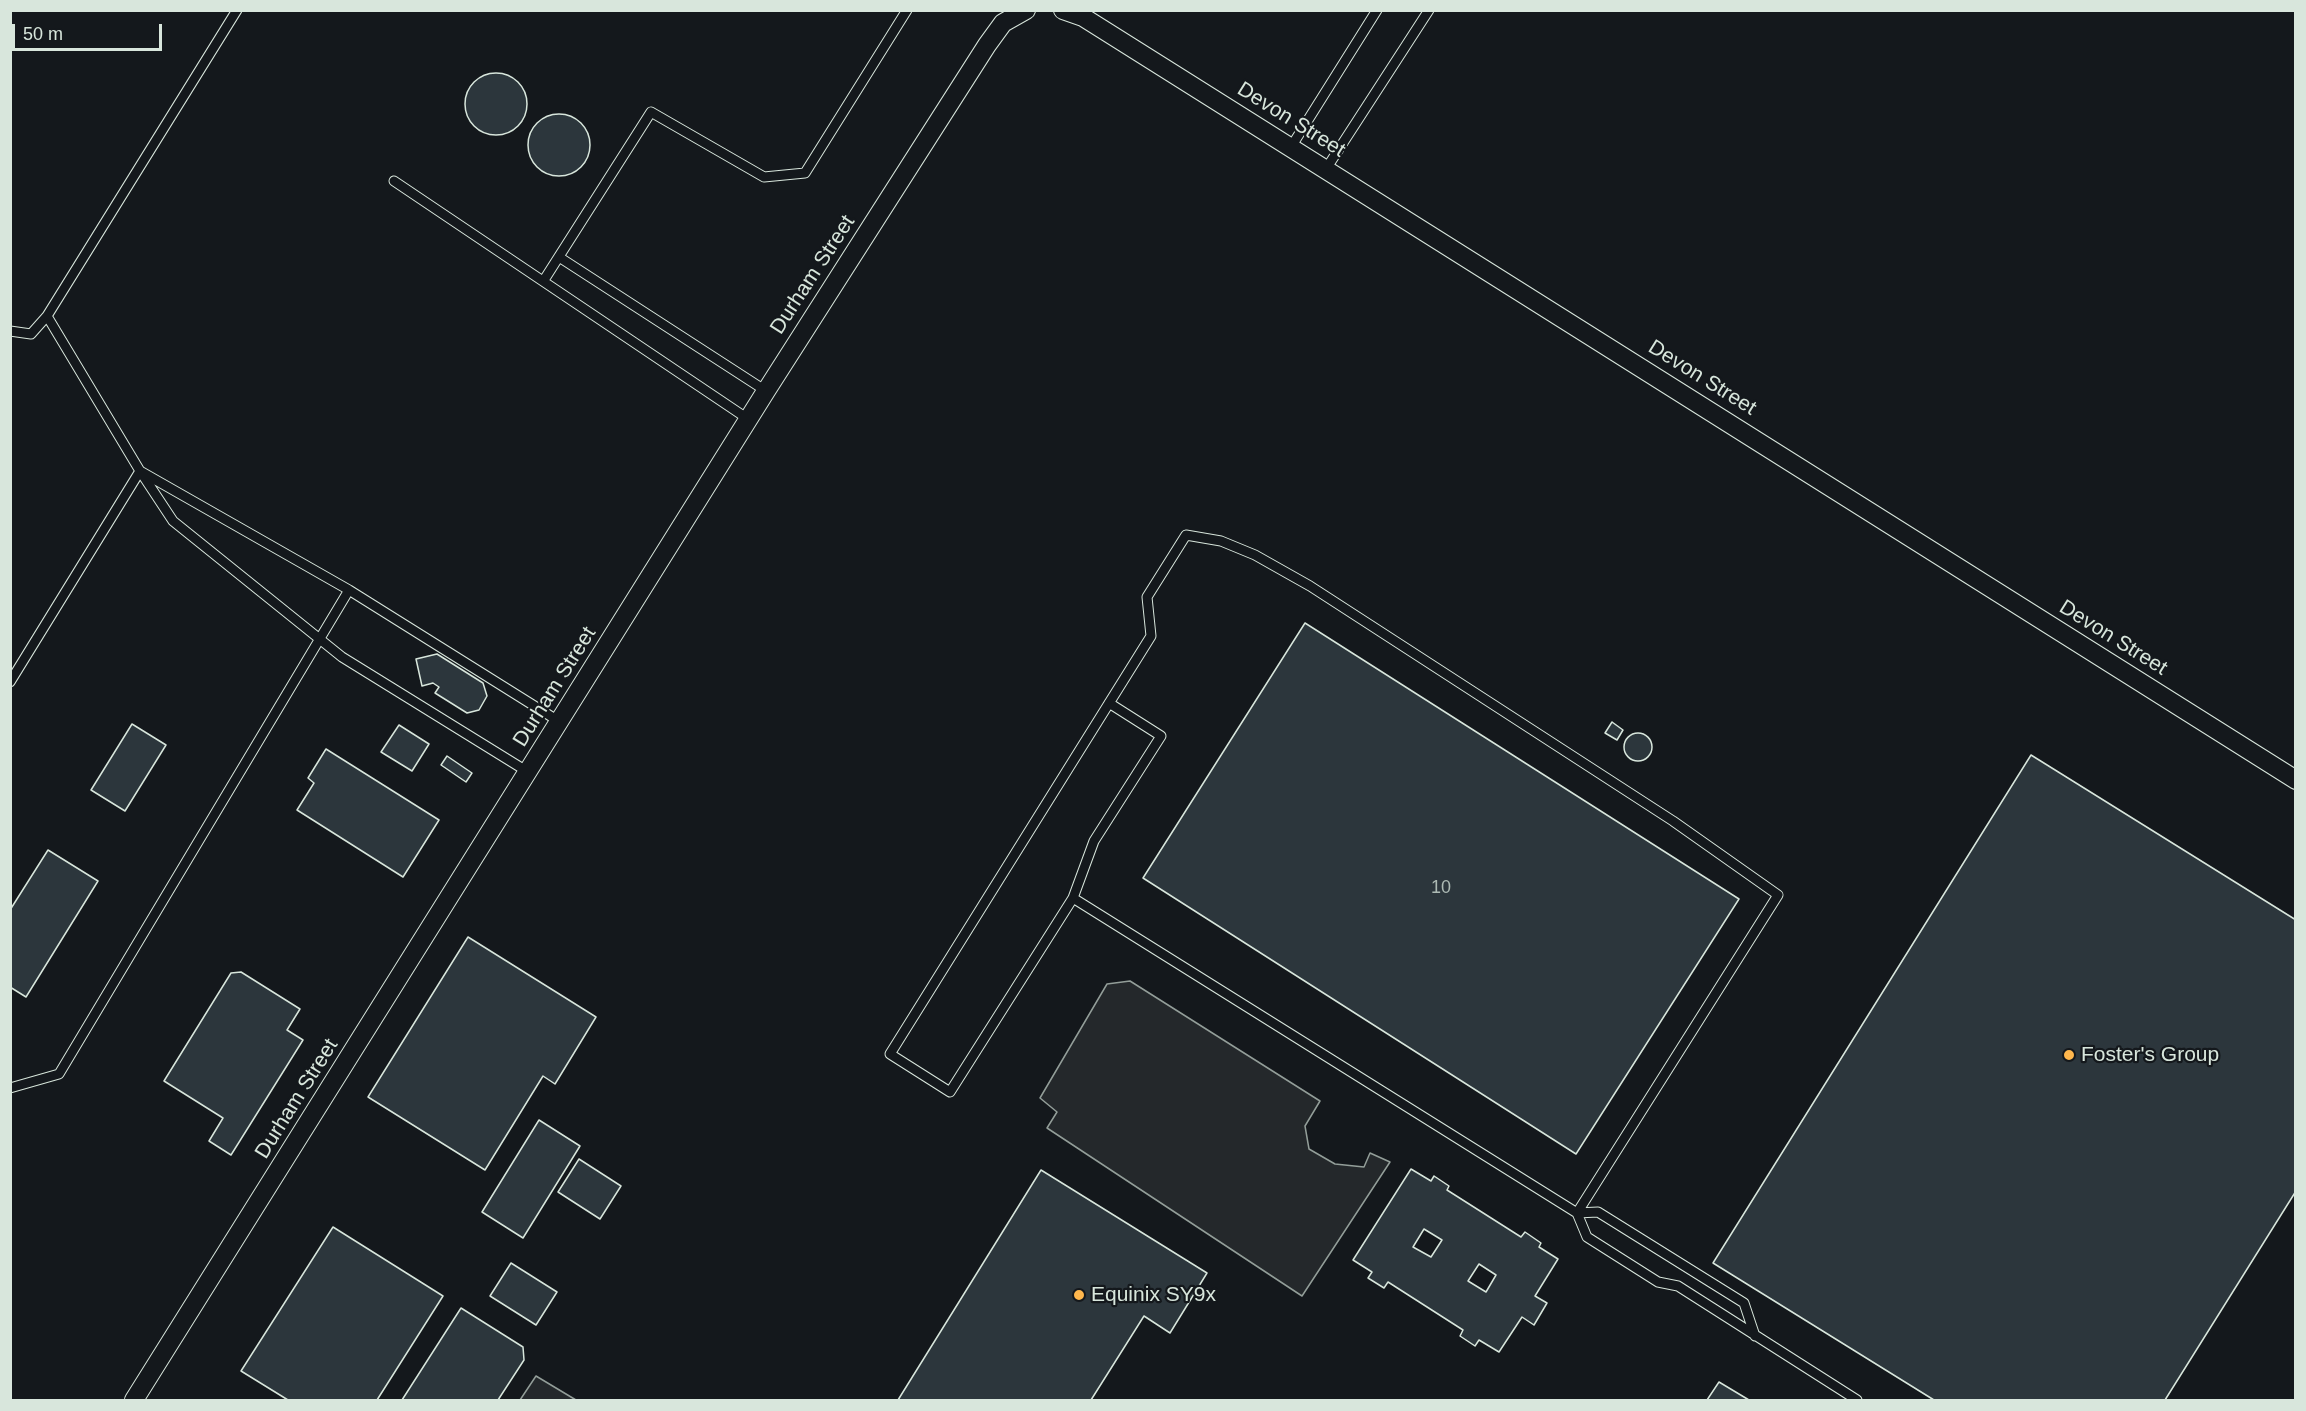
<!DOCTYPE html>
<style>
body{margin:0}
#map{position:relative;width:2306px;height:1411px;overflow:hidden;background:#14181c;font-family:Arial,sans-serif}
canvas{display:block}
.frame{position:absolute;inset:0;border:12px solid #d8e6dc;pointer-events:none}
.scale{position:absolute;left:12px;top:24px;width:150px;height:27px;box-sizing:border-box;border:3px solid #d8e6dc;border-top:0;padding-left:8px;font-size:18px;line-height:21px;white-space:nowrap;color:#d8e6dc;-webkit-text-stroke:4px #14181c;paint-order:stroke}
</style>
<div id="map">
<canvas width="2306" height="1411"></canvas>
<div class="frame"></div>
<div class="scale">50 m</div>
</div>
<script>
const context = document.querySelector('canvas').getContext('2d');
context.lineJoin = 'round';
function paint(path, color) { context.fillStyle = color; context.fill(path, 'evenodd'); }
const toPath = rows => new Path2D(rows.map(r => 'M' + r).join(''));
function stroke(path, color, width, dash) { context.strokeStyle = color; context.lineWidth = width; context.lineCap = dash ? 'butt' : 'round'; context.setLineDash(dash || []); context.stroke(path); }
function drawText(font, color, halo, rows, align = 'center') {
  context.font = font + ' Arial,sans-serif'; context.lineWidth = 4.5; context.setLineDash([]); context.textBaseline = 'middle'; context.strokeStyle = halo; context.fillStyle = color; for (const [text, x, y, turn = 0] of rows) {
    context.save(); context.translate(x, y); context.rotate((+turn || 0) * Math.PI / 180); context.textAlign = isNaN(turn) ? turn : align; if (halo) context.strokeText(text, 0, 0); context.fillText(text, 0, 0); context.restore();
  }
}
const parking = toPath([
 [1130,981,1320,1101,1305,1126,1309,1149,1335,1164,1364,1167,1370,1153,1390,1162,1302,1296,1047,1128,1057,1112,1040,1098,1107,984,1130,981],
 [536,1376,576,1400,520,1400,536,1376]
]);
paint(parking, '#24282b');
stroke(parking, '#939e99', 1.5);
const building = toPath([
 '465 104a31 31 0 1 1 62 0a31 31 0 1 1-62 0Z',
 '528 145a31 31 0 1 1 62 0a31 31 0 1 1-62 0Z',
 [1305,623,1739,899,1576,1154,1143,878,1305,623],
 [437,654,483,683,487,696,479,710,467,713,435,693,439,687,433,683,422,686,416,659,437,654],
 [1612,722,1623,730,1617,740,1605,733,1612,722],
 [132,724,166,745,125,811,91,790,132,724],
 [399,725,429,744,412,771,381,752,399,725],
 '1624 747a14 14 0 1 1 28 0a14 14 0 1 1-28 0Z',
 [326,749,439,820,403,877,297,810,314,783,308,778,326,749],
 [2031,755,2296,920,2296,1191,2165,1400,1934,1400,1713,1263,2031,755],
 [447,756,472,773,466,782,441,765,447,756],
 [48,850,98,881,26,997,10,987,10,910,48,850],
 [468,937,596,1017,555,1084,543,1076,485,1170,368,1097,468,937],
 [241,972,300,1009,287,1030,303,1040,231,1155,209,1141,223,1118,164,1081,231,973,241,972],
 [539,1120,580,1146,523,1238,482,1212,539,1120],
 [579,1159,621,1186,600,1219,558,1192,579,1159],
 [1411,1169,1431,1181,1434,1176,1449,1186,1447,1190,1521,1237,1525,1232,1541,1243,1539,1247,1558,1259,1535,1296,1547,1303,1534,1325,1522,1317,1499,1352,1479,1340,1475,1346,1460,1336,1463,1330,1388,1282,1384,1288,1368,1278,1372,1272,1353,1260,1411,1169],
 [1424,1229,1442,1240,1431,1257,1413,1247,1424,1229],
 [1479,1264,1496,1275,1486,1292,1468,1281,1479,1264],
 [1041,1170,1207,1273,1170,1333,1144,1316,1091,1400,898,1400,1041,1170],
 [333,1227,443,1296,377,1400,288,1400,241,1371,333,1227],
 [511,1263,557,1292,536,1325,490,1296,511,1263],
 [461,1308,523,1347,524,1360,498,1400,402,1400,461,1308],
 [1719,1382,1749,1400,1707,1400,1719,1382]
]);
paint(building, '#2c363c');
stroke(building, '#d8e6dc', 1.5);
const lane = toPath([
 [1291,147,1377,10],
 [1326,169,1429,10],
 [394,181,748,419],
 [559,257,766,391],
 [544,280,651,112,764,177,805,173,907,10],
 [47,316,237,10],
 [10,331,31,334,47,316,140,471,349,590,560,722],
 [10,682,140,471,173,521,342,657,528,772],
 [1109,703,1161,736,1094,841,1073,898,950,1092,890,1054,1151,636,1147,597,1186,535,1221,541,1255,555,1310,586,1673,821,1778,895,1577,1213],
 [1073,898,1577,1213,1598,1212,1744,1303,1755,1336],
 [10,1088,59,1074,349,590],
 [1577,1213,1587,1237,1658,1282,1678,1286,1857,1400]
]);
const street = toPath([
 [1063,10,1083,17,2296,780],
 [134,1400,766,391,987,45,1003,23,1026,10]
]);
stroke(lane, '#d8e6dc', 11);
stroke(street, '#d8e6dc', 20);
stroke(lane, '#14181c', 9);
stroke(street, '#14181c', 18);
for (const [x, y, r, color] of [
 [2069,1055,6,"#ffb74d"],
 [1079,1295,6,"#ffb74d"]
]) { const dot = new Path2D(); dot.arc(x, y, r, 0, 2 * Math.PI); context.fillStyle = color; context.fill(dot); stroke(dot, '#14181c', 2); }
drawText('18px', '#adbab4', null, [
 ["10",1441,888]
]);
drawText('21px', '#d8e6dc', '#14181c', [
 ["Devon Street",1291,120,32],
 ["Durham Street",813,275,-57],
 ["Devon Street",1702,378,32],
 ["Devon Street",2113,638,32],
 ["Durham Street",555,687,-58],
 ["Durham Street",297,1099,-58]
]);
drawText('21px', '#d8e6dc', '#14181c', [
 ["Foster's Group",2081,1055],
 ["Equinix SY9x",1091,1295]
], 'left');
</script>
